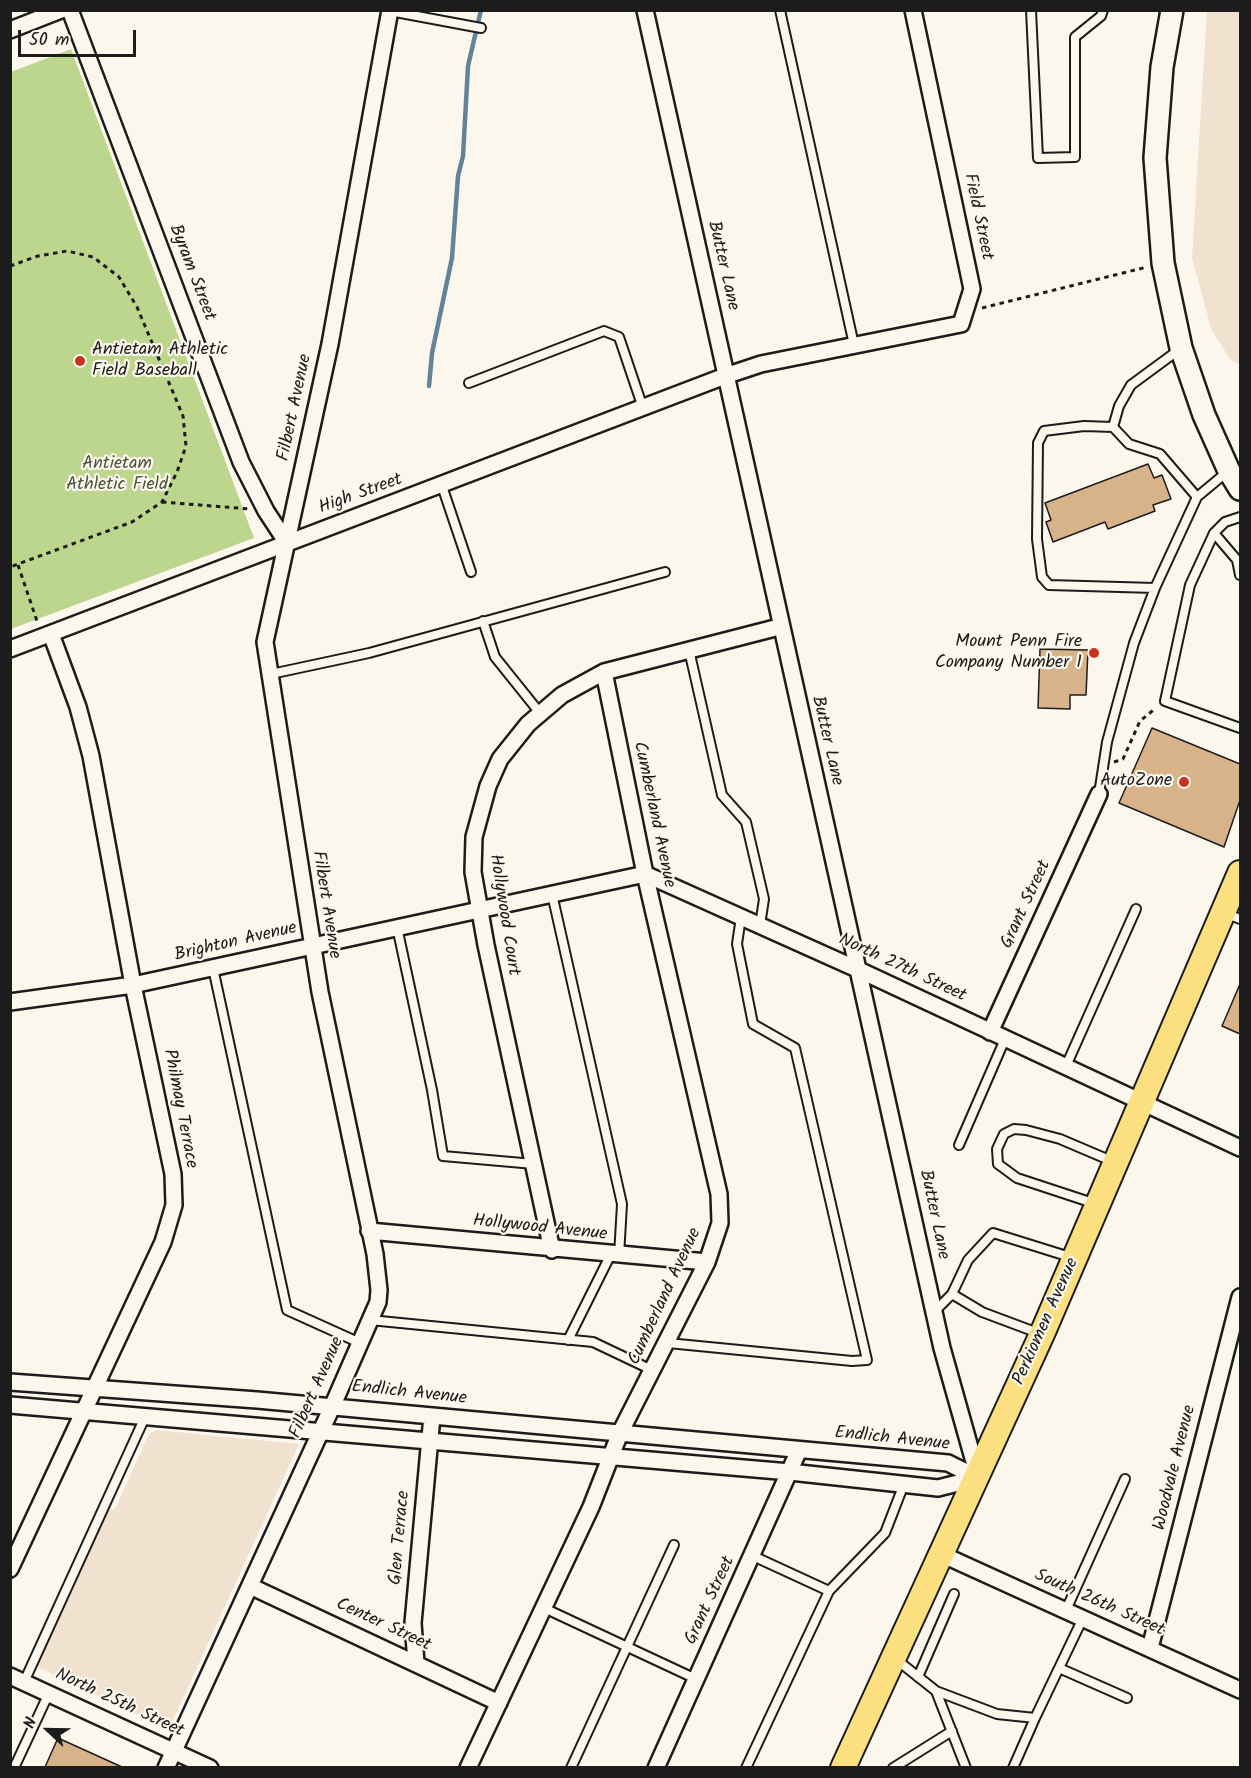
<!DOCTYPE html>
<style>
body{margin:0}
#map{position:relative;width:1251px;height:1778px;overflow:hidden;background:#fbf7ec;font-family:Kalam,sans-serif}
canvas{display:block}
.frame{position:absolute;inset:0;border:12px solid #1c1c1c;pointer-events:none}
.north{position:absolute;left:18px;top:1700px;width:60px;height:60px;-webkit-text-stroke:4px #fbf7ec;paint-order:stroke;rotate:292deg;font-size:16px;font-weight:700;line-height:24px;text-align:center;color:#1c1c1c}
.north::after{content:'';display:block;margin:auto;width:21px;height:27px;background:#1c1c1c;clip-path:polygon(50% 0,100% 100%,50% 72%,0 100%)}
.scale{position:absolute;left:18px;top:30px;width:118px;height:27px;box-sizing:border-box;border:3px solid #1c1c1c;border-top:0;padding-left:8px;font-size:18px;line-height:21px;white-space:nowrap;color:#1c1c1c;-webkit-text-stroke:4px #fbf7ec;paint-order:stroke}
</style>
<div id="map">
<canvas width="1251" height="1778"></canvas>
<div class="frame"></div>
<div class="north">N</div>
<div class="scale">50 m</div>
</div>
<script>
const context = document.querySelector('canvas').getContext('2d');
context.lineJoin = 'round';
function paint(path, color) { context.fillStyle = color; context.fill(path, 'evenodd'); }
const toPath = rows => new Path2D(rows.map(r => 'M' + r).join(''));
function stroke(path, color, width, dash) { context.strokeStyle = color; context.lineWidth = width; context.lineCap = dash ? 'butt' : 'round'; context.setLineDash(dash || []); context.stroke(path); }
function drawText(font, color, halo, rows, align = 'center') {
  context.font = font + ' Kalam,sans-serif'; context.lineWidth = 4.5; context.setLineDash([]); context.textBaseline = 'middle'; context.strokeStyle = halo; context.fillStyle = color; for (const [text, x, y, turn = 0] of rows) {
    context.save(); context.translate(x, y); context.rotate((+turn || 0) * Math.PI / 180); context.textAlign = isNaN(turn) ? turn : align; if (halo) context.strokeText(text, 0, 0); context.fillText(text, 0, 0); context.restore();
  }
}
paint(toPath([
 [1207,11,1240,11,1240,364,1231,360,1212,331,1192,258],
 [156,1430,299,1444,169,1729,35,1666,105,1512,115,1509,149,1434]
]), '#f0e2ce');
paint(toPath([
 [71,49,254,538,11,629,11,72]
]), '#bdd68d');
stroke(toPath([
 [429,386,432,353,452,258,458,176,463,156,468,66,481,10]
]), '#62849b', 4.5);
const building = toPath([
 [1148,464,1154,478,1162,475,1171,499,1153,505,1155,511,1108,529,1105,522,1053,542,1046,522,1051,520,1045,503,1148,464],
 [1040,649,1088,650,1086,695,1070,695,1070,709,1038,708,1040,649],
 [1152,728,1240,764,1240,800,1224,847,1119,803,1152,728],
 [1240,984,1240,1034,1222,1026,1240,984],
 [58,1738,122,1767,45,1767,58,1738]
]);
paint(building, '#d8b289');
stroke(building, '#1c1c1c', 1.5);
const service = toPath([
 [780,10,854,345],
 [1031,10,1038,158,1075,157,1075,37,1101,16,1103,10],
 [390,11,481,28],
 [1180,349,1131,385,1119,406,1113,427,1129,444,1160,454,1197,497],
 [469,383,604,331,619,337,643,408],
 [1113,427,1084,426,1044,431,1038,443,1037,539,1042,577,1049,585,1155,588],
 [442,486,471,572],
 [1240,517,1225,522,1214,533,1190,585,1165,701,1240,728],
 [1214,533,1237,560,1240,575],
 [483,621,495,657,540,713],
 [689,650,722,795,746,822,764,899,760,925],
 [271,674,369,653,665,572],
 [1099,794,1107,742,1134,643,1155,588,1197,497,1227,472],
 [552,894,622,1204,619,1256],
 [1225,913,1240,919],
 [397,927,432,1090,443,1156,534,1164],
 [213,968,287,1310,360,1343],
 [1066,1066,1136,909],
 [959,1145,1005,1039],
 [1096,1204,1017,1178,998,1164,997,1149,1004,1134,1014,1129,1026,1130,1060,1139,1114,1162],
 [952,1294,982,1312,1038,1333],
 [934,1312,952,1294,968,1260,993,1233,1070,1257],
 [370,1320,593,1342,654,1371],
 [568,1340,610,1256],
 [668,1343,852,1361,867,1360,795,1048,753,1024,737,944,741,917],
 [753,1556,829,1591],
 [544,1608,696,1679],
 [1066,1610,1125,1479],
 [897,1660,936,1691,966,1768],
 [1059,1668,1127,1698],
 [918,1677,954,1594],
 [24,1682,145,1417],
 [936,1691,997,1714,1035,1718,1083,1618],
 [14,1768,49,1693],
 [571,1768,674,1545],
 [746,1768,829,1591,885,1533,904,1484],
 [893,1768,952,1731],
 [1013,1768,1035,1718]
]);
const minor = toPath([
 [70,10,241,462,266,511,287,543],
 [645,10,942,1348,978,1476],
 [10,30,61,10],
 [10,649,725,376,761,364,961,324,972,289,913,10],
 [10,1002,133,985,645,874,859,970,1240,1148],
 [990,1032,1099,794],
 [369,1231,707,1262],
 [552,1250,486,945,473,872,474,837,488,786,500,759,528,724,562,695,604,672,779,627],
 [10,1382,257,1400,948,1463,978,1478],
 [10,1405,790,1472,938,1488,978,1478],
 [941,1554,1240,1690],
 [10,1569,163,1242,174,1205,173,1174,133,985,91,756,78,707,51,634],
 [250,1586,499,1703],
 [1150,1648,1240,1297],
 [416,1663,413,1623,432,1416],
 [10,1676,210,1768],
 [166,1768,332,1407,378,1302,379,1290,375,1254,320,992,265,642,330,344,390,10],
 [468,1768,591,1507,620,1433,707,1262,720,1223,719,1194,645,874,604,672],
 [656,1768,799,1450]
]);
const secondary = toPath([
 [1172,10,1162,67,1155,158,1163,263,1181,348,1204,415,1229,471,1240,489]
]);
const primary = toPath([
 [843,1768,1042,1334,1240,873]
]);
stroke(service, '#1c1c1c', 12);
stroke(minor, '#1c1c1c', 20);
stroke(secondary, '#1c1c1c', 26);
stroke(primary, '#1c1c1c', 28);
stroke(toPath([
 [10,266,38,256,67,251,93,257,119,277,137,307,183,416,186,446,177,472,162,502,132,522,10,567],
 [982,308,1147,267],
 [162,502,250,509],
 [18,565,38,624],
 [1114,762,1123,759,1140,721,1156,708]
]), '#1c1c1c', 3, [4.5, 4.5]);
stroke(service, '#fbf7ec', 8);
stroke(minor, '#fbf7ec', 15);
stroke(secondary, '#fbf7ec', 21);
stroke(primary, '#fce080', 24);
for (const [x, y, r, color] of [
 [80,361,6,"#c8321e"],
 [1094,653,6,"#c8321e"],
 [1184,782,6,"#c8321e"]
]) { const dot = new Path2D(); dot.arc(x, y, r, 0, 2 * Math.PI); context.fillStyle = color; context.fill(dot); stroke(dot, '#fbf7ec', 2); }
drawText('18px', '#1c1c1c', '#fbf7ec', [
 ["Field Street",977,217,78],
 ["Butter Lane",722,266,77],
 ["Byram Street",191,273,69],
 ["Filbert Avenue",296,408,-78],
 ["High Street",361,495,-20],
 ["Butter Lane",826,741,77],
 ["Cumberland Avenue",653,815,78],
 ["Filbert Avenue",325,905,81],
 ["Grant Street",1027,905,-65],
 ["Hollywood Court",503,915,81],
 ["Brighton Avenue",236,943,-13],
 ["North 27th Street",902,969,25],
 ["Philmay Terrace",179,1109,79],
 ["Butter Lane",933,1215,78],
 ["Hollywood Avenue",540,1229,6],
 ["Cumberland Avenue",666,1297,-65],
 ["Perkiomen Avenue",1047,1322,-66],
 ["Filbert Avenue",318,1388,-66],
 ["Endlich Avenue",409,1394,6],
 ["Endlich Avenue",892,1440,6],
 ["Woodvale Avenue",1176,1468,-76],
 ["Glen Terrace",401,1538,-85],
 ["Grant Street",711,1601,-65],
 ["South 26th Street",1099,1604,24],
 ["Center Street",383,1626,25],
 ["North 25th Street",119,1704,25]
]);
drawText('18px', '#1c1c1c', '#fbf7ec', [
 ["Antietam Athletic",92,351,"left"],
 ["Field Baseball",92,372,"left"],
 ["Mount Penn Fire",1082,643],
 ["Company Number 1",1082,664],
 ["AutoZone",1172,782]
], 'right');
drawText('18px', '#4c543e', '#fbf7ec', [
 ["Antietam",117,465],
 ["Athletic Field",117,486]
]);
</script>
